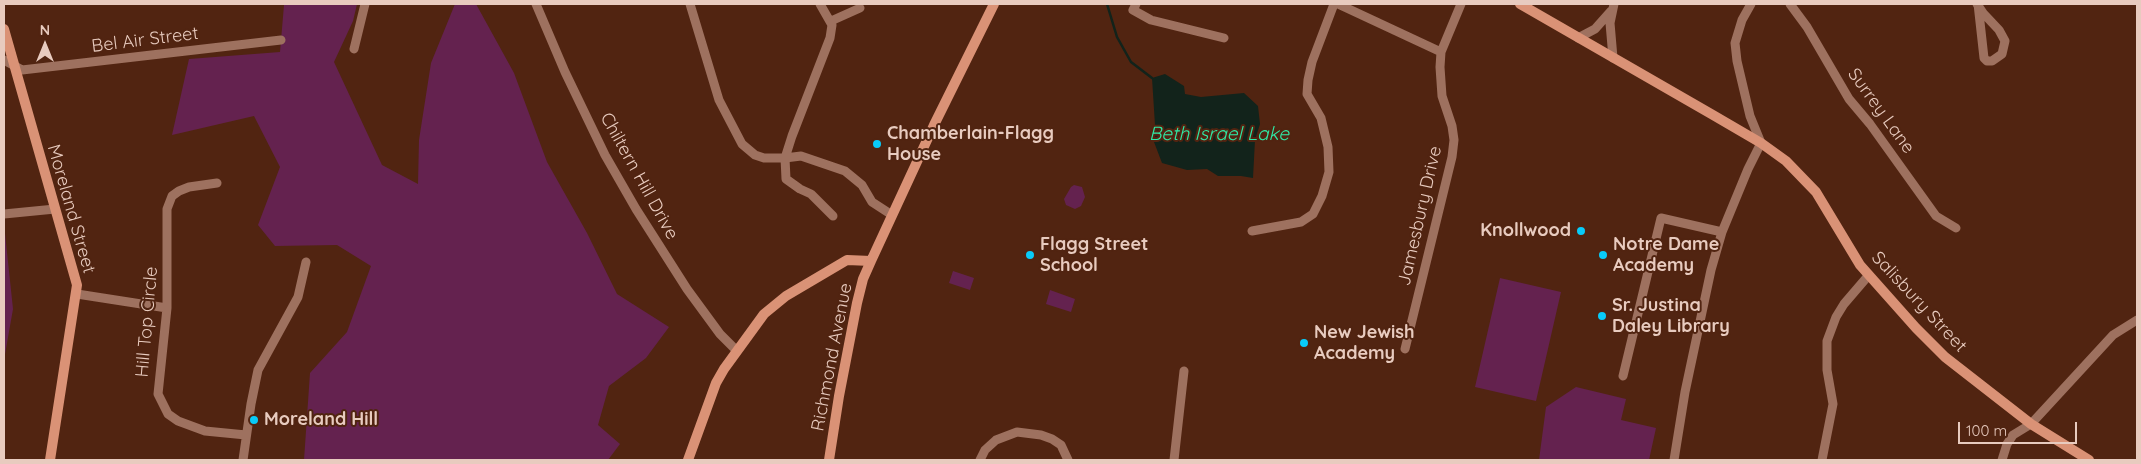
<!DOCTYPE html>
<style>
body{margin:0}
#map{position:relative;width:2141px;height:464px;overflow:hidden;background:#512411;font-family:Quicksand,sans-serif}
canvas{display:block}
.frame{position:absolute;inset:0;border:5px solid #e8cbbf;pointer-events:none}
.north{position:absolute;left:20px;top:20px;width:50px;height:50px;-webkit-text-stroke:4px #512411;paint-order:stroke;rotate:0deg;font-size:14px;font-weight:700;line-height:20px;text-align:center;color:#e8cbbf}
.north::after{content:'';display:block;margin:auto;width:18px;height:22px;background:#e8cbbf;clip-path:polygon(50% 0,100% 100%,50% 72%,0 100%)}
.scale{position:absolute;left:1958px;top:422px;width:119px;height:22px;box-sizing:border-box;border:2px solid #e8cbbf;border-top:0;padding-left:6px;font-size:15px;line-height:18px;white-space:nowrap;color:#e8cbbf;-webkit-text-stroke:4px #512411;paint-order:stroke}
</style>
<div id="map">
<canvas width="2141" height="464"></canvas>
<div class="frame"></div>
<div class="north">N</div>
<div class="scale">100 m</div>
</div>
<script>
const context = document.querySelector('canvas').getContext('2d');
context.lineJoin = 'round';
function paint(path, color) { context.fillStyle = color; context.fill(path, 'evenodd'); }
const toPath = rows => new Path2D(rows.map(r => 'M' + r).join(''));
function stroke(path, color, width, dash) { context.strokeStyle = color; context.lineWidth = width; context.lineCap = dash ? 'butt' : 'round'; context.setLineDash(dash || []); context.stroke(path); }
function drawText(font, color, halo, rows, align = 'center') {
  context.font = font + ' Quicksand,sans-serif'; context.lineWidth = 4; context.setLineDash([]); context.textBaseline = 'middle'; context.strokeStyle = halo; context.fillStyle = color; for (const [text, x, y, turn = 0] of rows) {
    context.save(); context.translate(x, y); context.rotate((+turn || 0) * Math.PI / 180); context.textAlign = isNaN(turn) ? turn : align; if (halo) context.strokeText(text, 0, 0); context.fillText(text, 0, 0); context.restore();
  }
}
paint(toPath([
 [275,4,357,4,353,21,334,62,382,165,418,184,419,140,431,63,455,4,476,4,514,73,547,162,587,233,617,294,669,327,646,358,609,386,598,425,620,444,608,460,304,460,310,373,347,332,371,266,337,245,275,246,258,225,280,167,254,116,172,135,189,59,280,52,284,5],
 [1074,185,1082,187,1085,197,1081,206,1075,209,1066,205,1064,199,1071,187],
 [4,224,13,309,4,360],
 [953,271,974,278,970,290,949,283],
 [1500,278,1561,292,1536,401,1475,387],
 [1050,290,1075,299,1071,312,1046,304],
 [1576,387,1626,399,1621,420,1656,428,1649,460,1539,460,1546,407]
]), '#64224f');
paint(toPath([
 [1165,74,1184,86,1185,94,1201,97,1244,93,1258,106,1260,124,1255,140,1253,178,1241,176,1218,176,1207,169,1187,170,1162,163,1154,142,1155,125,1152,78]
]), '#12231b');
stroke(toPath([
 [1107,4,1117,37,1131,62,1152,78]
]), '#12231b', 2.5);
stroke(toPath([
 [536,4,565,72,605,155,636,209,687,289,720,334,737,351],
 [690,4,719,100,742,144,755,155,764,158,785,158,786,179,800,189,811,194,833,216],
 [820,4,832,25,830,38,792,136,785,158,801,156,845,171,862,185,872,202,892,215],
 [1136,4,1133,10,1151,20,1224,38],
 [1338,4,1441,52],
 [1790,4,1807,27,1849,99,1870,124,1936,216,1956,228],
 [1977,4,1983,13,1999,30,2005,41,2002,54,1992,61,1987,61,1984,58,1978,4],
 [831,21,860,8],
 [1578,38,1595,29,1611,11],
 [354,49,365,4],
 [1613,58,1610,23,1614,4],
 [4,60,22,70,281,40],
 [217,183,189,187,179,191,172,196,167,209,167,308,158,394,168,414,178,421,205,431,246,435],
 [4,214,55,209],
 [1252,231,1301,222,1313,214,1322,196,1329,172,1328,147,1321,118,1307,94,1308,80,1312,62,1334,4],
 [77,294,167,308],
 [1405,349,1452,157,1454,140,1452,126,1442,96,1440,67,1441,52,1461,4],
 [1623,376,1661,218,1722,232],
 [243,460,251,404,258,370,298,297,306,262],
 [980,460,985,450,996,440,1017,432,1041,435,1052,439,1061,445,1068,460],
 [1174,460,1184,371],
 [1674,460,1685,392,1711,270,1722,232,1748,169,1761,143,1750,116,1737,61,1735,43,1742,20,1751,4],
 [1822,460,1833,404,1827,370,1827,341,1836,317,1844,304,1868,276],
 [2002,460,2007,444,2013,435,2031,424,2113,335,2137,320]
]), '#9e715f', 9);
stroke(toPath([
 [1520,4,1713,115,1761,143,1786,161,1816,192,1860,265,1916,328,1945,357,2031,424,2089,460],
 [4,29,77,285,50,460],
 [688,460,716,383,724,369,764,314,786,296,847,260,871,261,934,125,994,4],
 [829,460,839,396,857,303,863,279,871,261]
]), '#da9276', 10);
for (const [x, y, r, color] of [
 [877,144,5,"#08cbf9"],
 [1581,231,5,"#08cbf9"],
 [1030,255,5,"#08cbf9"],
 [1603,255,5,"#08cbf9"],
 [1602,316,5,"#08cbf9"],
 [1304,343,5,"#08cbf9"],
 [254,420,5,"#08cbf9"]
]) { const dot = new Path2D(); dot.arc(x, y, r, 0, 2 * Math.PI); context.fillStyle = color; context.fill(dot); stroke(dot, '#512411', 2); }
drawText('18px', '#e8cbbf', '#512411', [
 ["Bel Air Street",145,40,-7],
 ["Surrey Lane",1881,111,54],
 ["Chiltern Hill Drive",639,176,61],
 ["Moreland Street",71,209,74],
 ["Jamesbury Drive",1420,216,-77],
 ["Salisbury Street",1919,302,47],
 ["Hill Top Circle",147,322,-85],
 ["Richmond Avenue",832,357,-79]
]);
drawText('bold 18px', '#e8cbbf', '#512411', [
 ["Chamberlain-Flagg",887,134],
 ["House",887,155],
 ["Knollwood",1571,231,"right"],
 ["Flagg Street",1040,245],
 ["School",1040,266],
 ["Notre Dame",1613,245],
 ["Academy",1613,266],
 ["Sr. Justina",1612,306],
 ["Daley Library",1612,327],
 ["New Jewish",1314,333],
 ["Academy",1314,354],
 ["Moreland Hill",264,420]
], 'left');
drawText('italic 19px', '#2feaa6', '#512411', [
 ["Beth Israel Lake",1219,134]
]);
</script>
